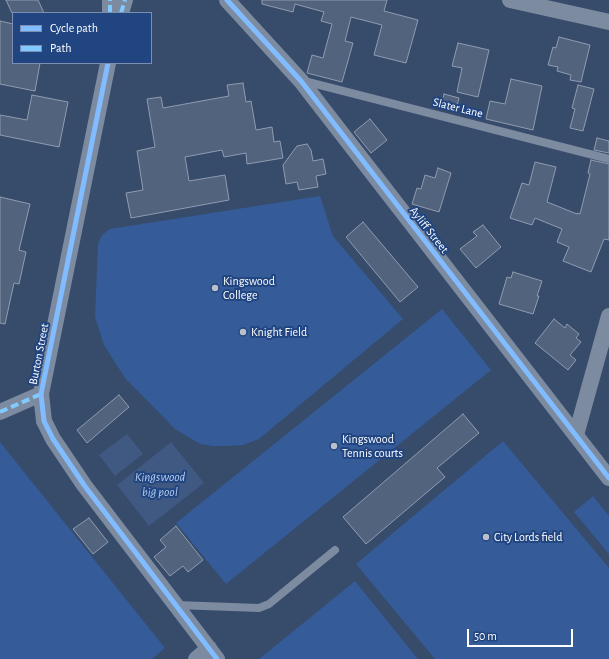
<!DOCTYPE html>
<style>
body{margin:0}
#map{position:relative;width:609px;height:659px;overflow:hidden;background:#374b6b;font-family:"Alegreya Sans",sans-serif}
canvas{display:block}
.legend{position:absolute;left:12px;top:12px;width:140px;height:52px;box-sizing:border-box;background:#214581;border:1px solid #7a8fb3;margin:0;padding:5px 7px;list-style:none;font-size:12px;color:#fff}
.legend li{display:flex;align-items:center;gap:8px;height:20px}
.legend b{width:20px;border:1px solid #7a8fb3}
.scale{position:absolute;left:467px;top:629px;width:106px;height:18px;box-sizing:border-box;border:2px solid #fff;border-top:0;padding-left:5px;font-size:12px;line-height:14px;white-space:nowrap;color:#fff;-webkit-text-stroke:3px #214581;paint-order:stroke}
</style>
<div id="map">
<canvas width="609" height="659"></canvas>
<ul class="legend">
<li><b style="height:5px;background:#80bcff"></b>Cycle path</li>
<li><b style="height:5px;background:#80caff"></b>Path</li>
</ul>
<div class="scale">50 m</div>
</div>
<script>
const context = document.querySelector('canvas').getContext('2d');
context.lineJoin = 'round';
function paint(path, color) { context.fillStyle = color; context.fill(path, 'evenodd'); }
const toPath = rows => new Path2D(rows.map(r => 'M' + r).join(''));
function stroke(path, color, width, dash) { context.strokeStyle = color; context.lineWidth = width; context.lineCap = dash ? 'butt' : 'round'; context.setLineDash(dash || []); context.stroke(path); }
function drawText(font, color, halo, rows, align = 'center') {
  context.font = font + ' "Alegreya Sans",sans-serif'; context.lineWidth = 4; context.setLineDash([]); context.textBaseline = 'middle'; context.strokeStyle = halo; context.fillStyle = color; for (const [text, x, y, turn = 0] of rows) {
    context.save(); context.translate(x, y); context.rotate((+turn || 0) * Math.PI / 180); context.textAlign = isNaN(turn) ? turn : align; if (halo) context.strokeText(text, 0, 0); context.fillText(text, 0, 0); context.restore();
  }
}
paint(toPath([
 [320,196,333,236,403,319,259,439,243,445,229,446,213,446,200,444,175,429,125,378,104,345,95,317,98,244,102,235,110,229],
 [442,309,491,370,226,584,176,523],
 [503,441,609,568,609,659,435,659,356,564],
 [0,442,165,648,152,659,0,659],
 [593,496,609,516,609,554,574,512],
 [355,581,418,659,259,659]
]), '#355b98');
paint(toPath([
 [127,434,143,454,115,476,99,455],
 [171,442,204,483,149,526,117,485]
]), '#3f5983');
const building = toPath([
 [6,0,38,0,44,13,12,13,6,0],
 [262,0,387,0,384,11,418,20,406,63,374,55,382,25,351,17,345,41,353,43,342,82,307,73,312,55,323,58,332,24,321,21,324,12,295,4,293,12,262,4,262,0],
 [0,21,13,24,13,63,40,63,35,91,0,84,0,21],
 [559,37,590,45,581,82,570,80,571,75,557,71,558,67,548,65,553,47,556,48,559,37],
 [458,43,489,50,478,97,457,92,462,68,452,66,458,43],
 [511,79,542,86,533,130,486,119,490,101,505,104,511,79],
 [243,83,246,102,251,101,256,130,272,127,274,142,280,141,283,158,247,164,246,153,224,157,222,150,185,157,189,181,225,175,229,200,131,218,126,193,143,190,137,151,155,147,147,99,161,97,163,108,229,96,227,85,243,83],
 [578,85,594,89,583,131,570,128,575,109,572,108,578,85],
 [444,94,459,98,456,110,441,107,444,94],
 [32,95,68,102,59,147,0,135,0,115,27,120,32,95],
 [370,119,387,140,371,153,354,132,370,119],
 [597,138,609,141,609,153,594,150,597,138],
 [307,144,311,150,313,161,323,159,326,174,316,176,318,187,299,190,297,182,286,184,283,165,297,146,307,144],
 [591,160,609,164,609,240,604,239,591,272,563,261,569,247,557,242,562,229,535,218,532,225,510,218,522,183,529,185,535,162,556,167,547,202,577,214,577,213,580,214,590,174,588,173,591,160],
 [438,168,451,173,439,212,412,204,417,188,421,189,425,175,435,178,438,168],
 [0,197,30,204,19,250,26,252,19,284,14,283,5,324,0,323,0,197],
 [363,222,418,287,400,302,346,237,363,222],
 [483,225,501,247,476,268,460,249,477,236,473,232,483,225],
 [513,272,542,281,537,296,539,296,533,314,499,304,507,277,511,278,513,272],
 [554,319,565,328,567,324,579,334,576,338,581,342,570,355,576,360,568,370,535,343,554,319],
 [119,395,129,407,87,443,77,430,119,395],
 [463,414,479,433,437,468,445,477,366,544,343,517,463,414],
 [89,518,108,542,93,554,73,529,89,518],
 [176,526,203,560,188,572,183,566,170,576,154,557,166,547,160,540,176,526]
]);
paint(building, '#52637d');
stroke(building, '#909cb0', 1);
stroke(toPath([
 [304,81,609,159],
 [176,605,259,608,269,604,335,550]
]), '#7d8ba1', 8);
stroke(toPath([
 [227,0,301,81,609,478],
 [510,0,609,22],
 [110,13,110,0],
 [121,13,125,0],
 [108,63,41,394,44,421,53,439,84,485,217,659],
 [0,412,41,394],
 [576,435,609,316],
 [196,659,209,648]
]), '#7d8ba1', 16);
stroke(toPath([
 [110,13,110,0],
 [121,13,125,0],
 [0,412,41,394]
]), '#80caff', 4, [8, 4]);
stroke(toPath([
 [227,0,301,81,609,478],
 [108,63,41,394,44,421,53,439,84,485,217,659]
]), '#80bcff', 5);
for (const [x, y, r, color] of [
 [215,288,4,"#b9c0cb"],
 [243,332,4,"#b9c0cb"],
 [334,446,4,"#b9c0cb"],
 [486,537,4,"#b9c0cb"]
]) { const dot = new Path2D(); dot.arc(x, y, r, 0, 2 * Math.PI); context.fillStyle = color; context.fill(dot); stroke(dot, '#214581', 1.5); }
drawText('12px', '#fff', '#214581', [
 ["Slater Lane",458,108,14],
 ["Ayliff Street",429,230,52],
 ["Burton Street",39,354,-79]
]);
drawText('12px', '#fff', '#214581', [
 ["Kingswood",223,281],
 ["College",223,295],
 ["Knight Field",251,332],
 ["Kingswood",342,439],
 ["Tennis courts",342,453],
 ["City Lords field",494,537]
], 'left');
drawText('italic 13px', '#b3cbef', '#214581', [
 ["Kingswood",160,477],
 ["big pool",160,492]
]);
</script>
